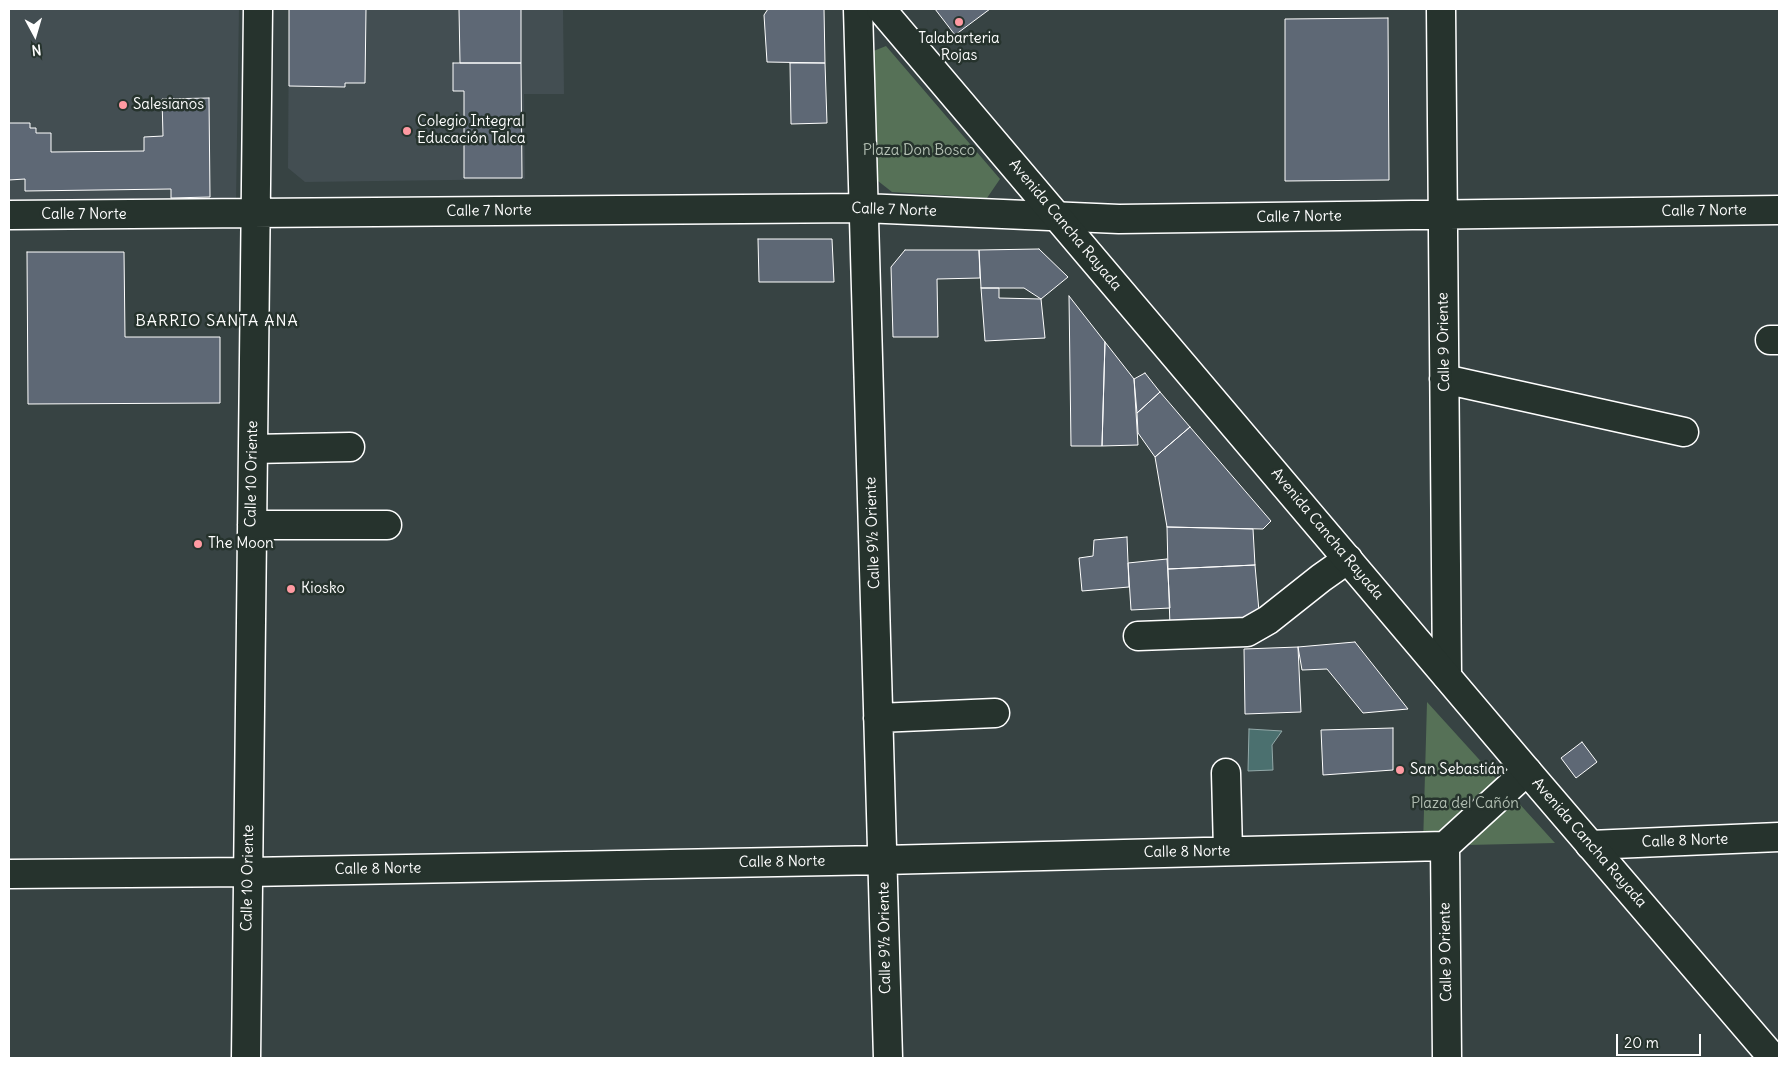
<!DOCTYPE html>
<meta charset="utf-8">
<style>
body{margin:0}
#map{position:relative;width:1788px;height:1067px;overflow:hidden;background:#374343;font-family:Delius,sans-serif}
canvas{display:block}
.frame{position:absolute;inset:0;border:10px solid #fff;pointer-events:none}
.north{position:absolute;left:10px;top:10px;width:50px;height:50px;-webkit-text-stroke:4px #26332d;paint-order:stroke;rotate:174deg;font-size:14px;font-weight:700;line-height:20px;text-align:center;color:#fff}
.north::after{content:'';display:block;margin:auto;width:18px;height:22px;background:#fff;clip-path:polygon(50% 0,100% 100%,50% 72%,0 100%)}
.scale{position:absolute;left:1616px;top:1034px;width:85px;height:22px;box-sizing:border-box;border:2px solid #fff;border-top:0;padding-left:6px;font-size:15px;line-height:18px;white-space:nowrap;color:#fff;-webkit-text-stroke:4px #26332d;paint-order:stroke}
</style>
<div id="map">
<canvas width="1788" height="1067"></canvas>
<div class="frame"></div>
<div class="north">N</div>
<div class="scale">20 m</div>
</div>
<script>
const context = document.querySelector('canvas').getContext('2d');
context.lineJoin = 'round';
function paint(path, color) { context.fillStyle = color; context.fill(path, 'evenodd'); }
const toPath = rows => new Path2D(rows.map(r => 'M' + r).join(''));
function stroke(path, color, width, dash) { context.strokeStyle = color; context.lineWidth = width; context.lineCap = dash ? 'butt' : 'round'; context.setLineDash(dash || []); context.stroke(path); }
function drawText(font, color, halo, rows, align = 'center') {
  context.font = font + ' Delius,sans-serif'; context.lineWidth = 5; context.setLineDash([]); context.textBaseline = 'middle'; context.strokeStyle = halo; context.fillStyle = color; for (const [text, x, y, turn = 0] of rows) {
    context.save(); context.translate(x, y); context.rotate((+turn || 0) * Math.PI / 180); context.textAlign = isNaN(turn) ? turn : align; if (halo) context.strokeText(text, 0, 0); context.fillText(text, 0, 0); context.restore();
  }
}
paint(toPath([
 [9,9,239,9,236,202,9,201],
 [289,9,563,9,564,94,524,94,525,179,305,182,288,168]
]), '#434e52');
paint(toPath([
 [886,46,1000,179,987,198,892,192,878,181,871,52],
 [1427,702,1555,843,1423,846]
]), '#567157');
const water = toPath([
 [1249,729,1282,731,1272,745,1273,770,1248,771,1249,729]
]);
paint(water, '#4b706f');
stroke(water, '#93a9a9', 1);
const building = toPath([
 [289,9,366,9,365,83,345,83,345,87,289,86,289,9],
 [459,9,521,9,521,63,460,63,459,9],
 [768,9,824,9,825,63,767,62,764,15,768,9],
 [935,9,990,9,955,35,935,9],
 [1388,18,1389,180,1285,181,1285,19,1388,18],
 [453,63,521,63,522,178,464,178,464,91,453,91,453,63],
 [790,63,825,63,827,123,791,124,790,63],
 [209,98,210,197,171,198,171,189,25,191,25,179,9,180,9,123,30,123,30,128,36,128,36,133,51,133,51,152,144,151,144,137,163,136,162,99,209,98],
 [758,239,832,239,834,282,759,282,758,239],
 [1039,249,1068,277,1041,299,1024,288,981,288,979,250,1039,249],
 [905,250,979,250,980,278,937,279,938,337,893,337,891,267,905,250],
 [27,252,124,252,125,337,220,337,220,403,28,404,27,252],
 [981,288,999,288,999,298,1041,299,1045,338,985,341,981,288],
 [1069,296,1105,342,1102,446,1071,446,1069,296],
 [1105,342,1134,379,1138,445,1102,446,1105,342],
 [1145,373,1160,392,1137,413,1134,379,1145,373],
 [1160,392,1190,427,1155,457,1138,433,1137,413,1160,392],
 [1190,427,1271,521,1263,529,1167,527,1155,457,1190,427],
 [1167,527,1253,529,1255,565,1168,569,1167,527],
 [1127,537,1129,587,1082,591,1079,558,1093,556,1094,540,1127,537],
 [1167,559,1170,608,1131,610,1128,563,1167,559],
 [1255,565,1260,623,1170,626,1168,569,1255,565],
 [1355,642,1408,709,1363,713,1327,669,1302,670,1298,647,1355,642],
 [1298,647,1301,712,1245,714,1244,649,1298,647],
 [1393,728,1393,770,1323,775,1321,730,1393,728],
 [1582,742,1597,762,1576,778,1561,758,1582,742]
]);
paint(building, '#5e6875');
stroke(building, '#fff', 1);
const minor = toPath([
 [858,9,888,1058],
 [1441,9,1447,676],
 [9,215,863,208,1119,219,1779,210],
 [1770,340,1779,340],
 [1444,379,1684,432],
 [253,449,350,447],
 [252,525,387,525],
 [1138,636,1247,632,1268,620,1321,578,1348,559],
 [878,718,995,713],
 [1226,773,1228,851],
 [1590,845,1779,837],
 [1445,846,1447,1058],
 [9,874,248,872,883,860,1445,846,1527,771],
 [246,1058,258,9]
]);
const major = toPath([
 [881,9,1527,771,1773,1058]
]);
stroke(minor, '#fff', 31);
stroke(major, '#fff', 31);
stroke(minor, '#26332d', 28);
stroke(major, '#26332d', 28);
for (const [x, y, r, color] of [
 [959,22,5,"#ff9aa2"],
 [123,105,5,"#ff9aa2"],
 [407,131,5,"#ff9aa2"],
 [198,544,5,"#ff9aa2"],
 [291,589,5,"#ff9aa2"],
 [1400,770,5,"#ff9aa2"]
]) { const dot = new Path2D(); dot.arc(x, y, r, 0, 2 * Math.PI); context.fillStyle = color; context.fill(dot); stroke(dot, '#26332d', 2); }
drawText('15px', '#fff', '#26332d', [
 ["Talabarteria",959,39,"center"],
 ["Rojas",959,56,"center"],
 ["Salesianos",133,105],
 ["Colegio Integral",417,122],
 ["Educación Talca",417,139],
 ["The Moon",208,544],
 ["Kiosko",301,589],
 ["San Sebastián",1410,770]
], 'left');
drawText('15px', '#b3bfb3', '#26332d', [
 ["Plaza Don Bosco",919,151],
 ["Plaza del Cañón",1465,804]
]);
drawText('15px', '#fff', '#26332d', [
 ["Calle 7 Norte",894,210,2],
 ["Calle 7 Norte",489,211,-1],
 ["Calle 7 Norte",1704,211,-1],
 ["Calle 7 Norte",84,215],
 ["Calle 7 Norte",1299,217,-1],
 ["Avenida Cancha Rayada",1065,225,50],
 ["Calle 9 Oriente",1444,342,-91],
 ["Calle 10 Oriente",252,474,-89],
 ["Calle 9½ Oriente",873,533,-92],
 ["Avenida Cancha Rayada",1327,534,50],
 ["Calle 8 Norte",1685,841,-2],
 ["Avenida Cancha Rayada",1589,843,49],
 ["Calle 8 Norte",1187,852,-1],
 ["Calle 8 Norte",782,862,-1],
 ["Calle 8 Norte",378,869,-1],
 ["Calle 10 Oriente",248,878,-89],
 ["Calle 9½ Oriente",885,938,-91],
 ["Calle 9 Oriente",1446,952,-91]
]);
context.letterSpacing = '1px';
drawText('16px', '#fff', '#26332d', [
 ["BARRIO SANTA ANA",217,321]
]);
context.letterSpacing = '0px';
</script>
